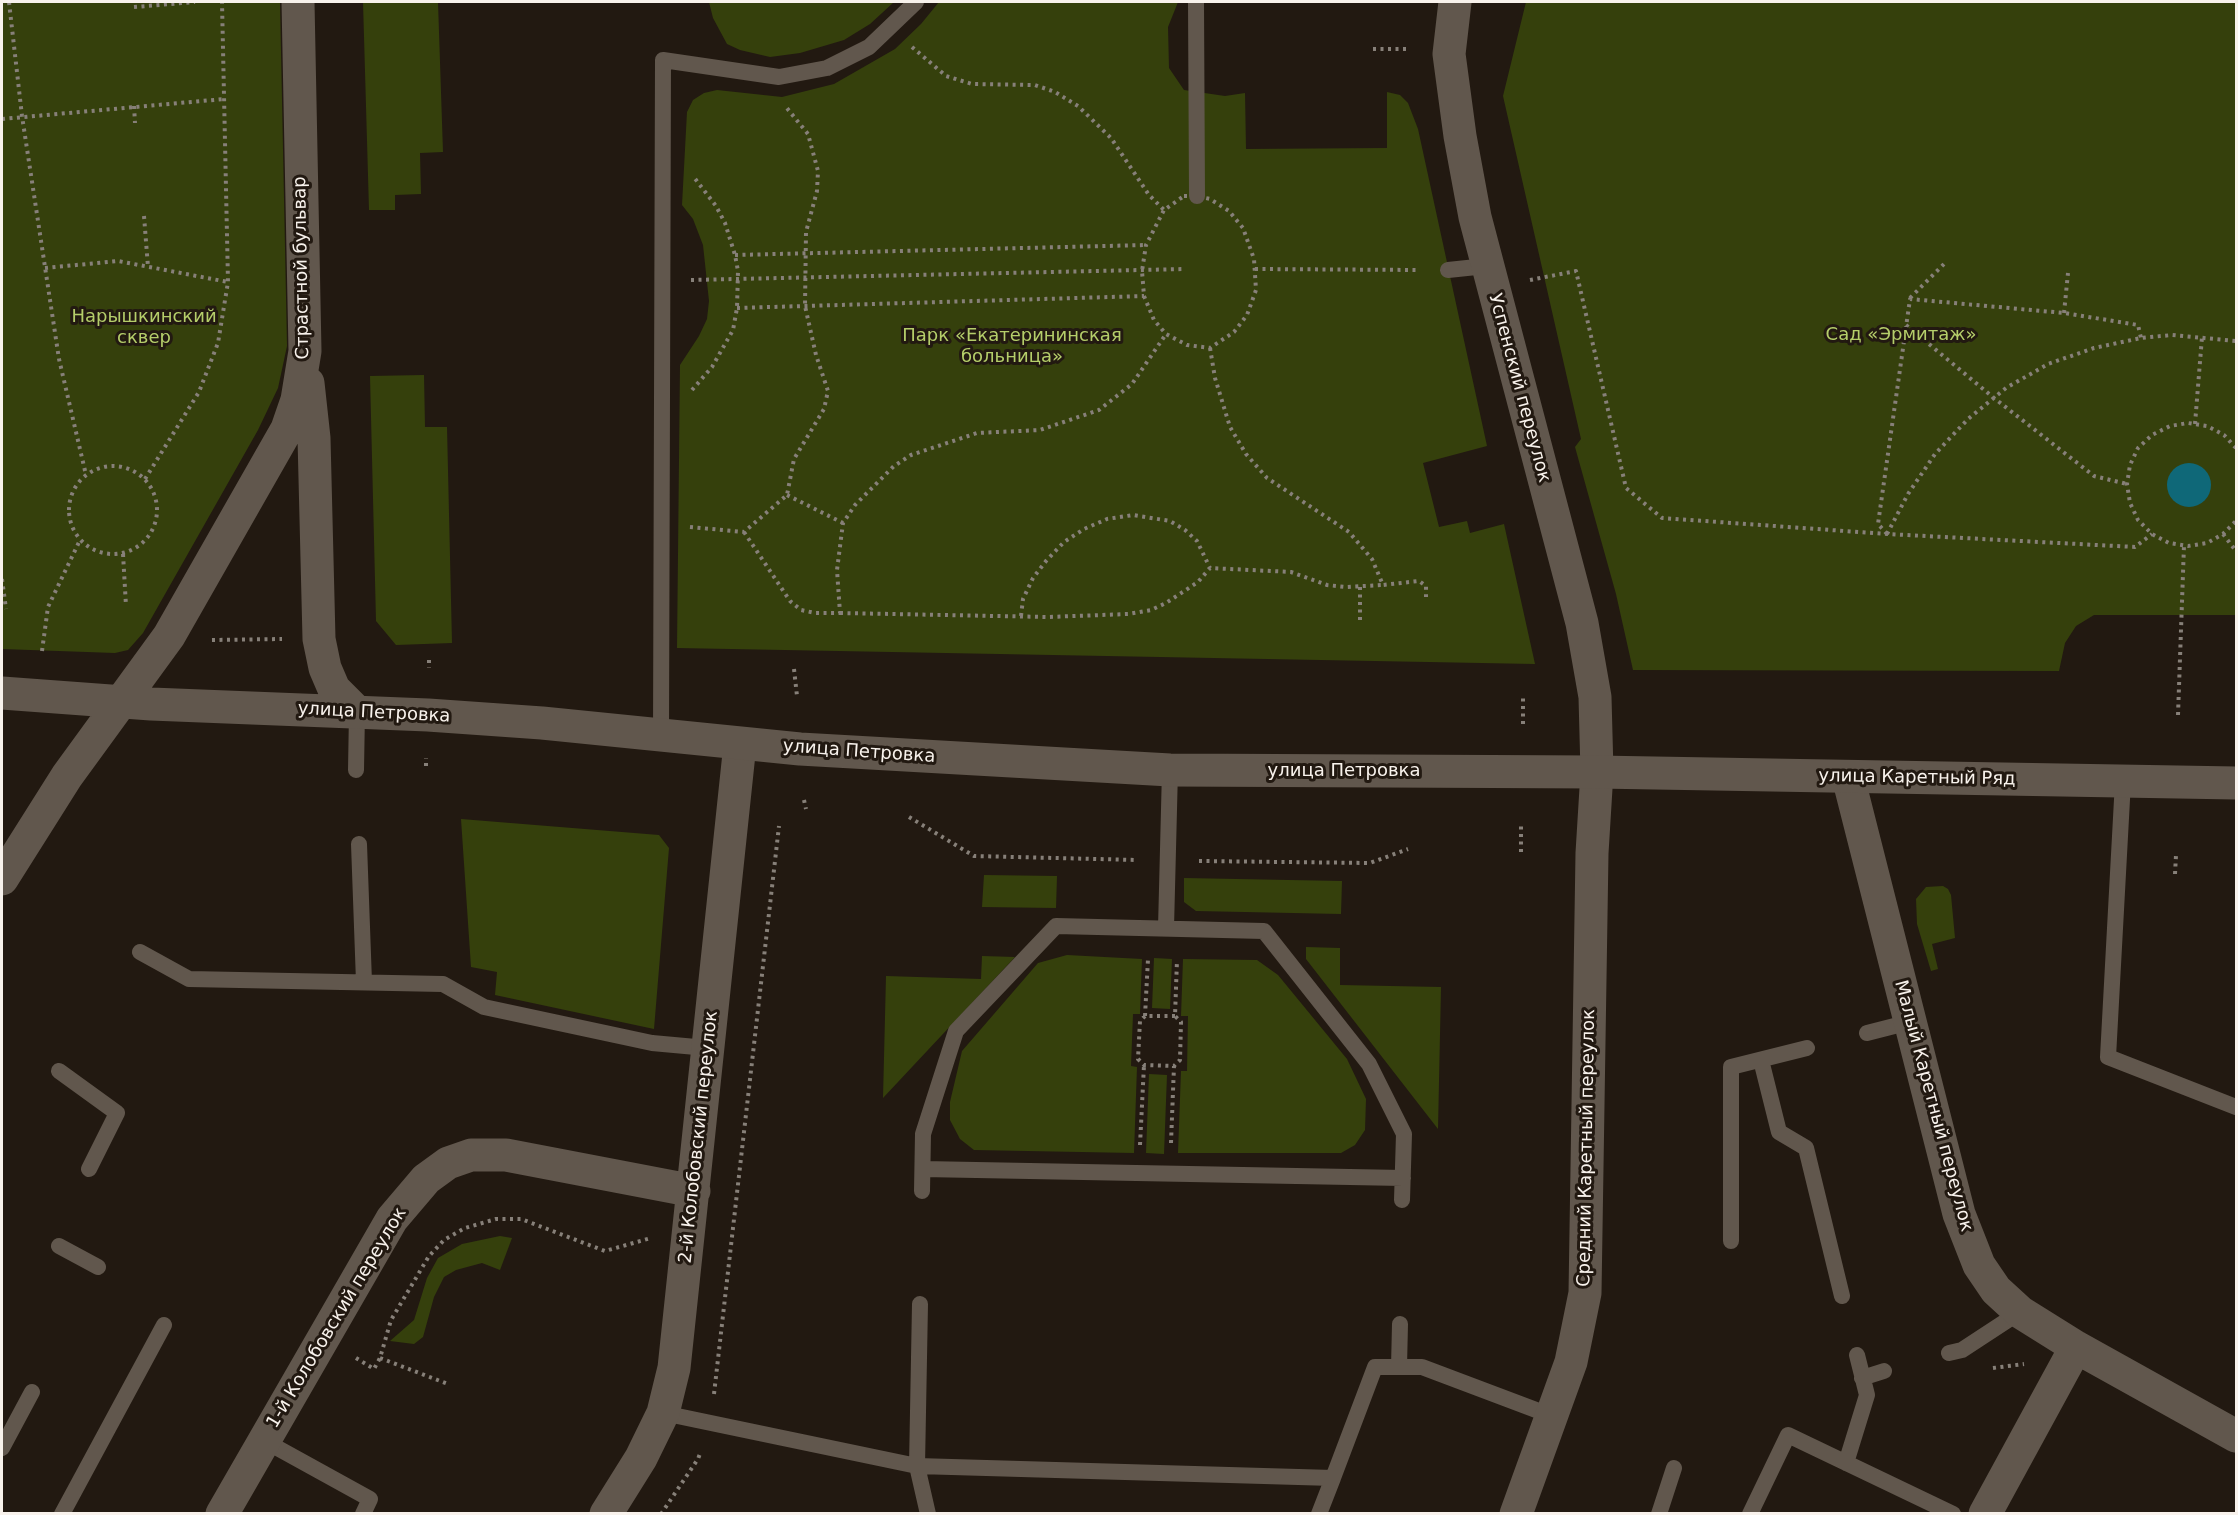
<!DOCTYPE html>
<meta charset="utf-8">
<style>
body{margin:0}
#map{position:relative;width:2238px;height:1515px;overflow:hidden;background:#221911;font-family:"DejaVu Sans",sans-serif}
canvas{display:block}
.frame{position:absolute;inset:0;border:3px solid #f8f2ec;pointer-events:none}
</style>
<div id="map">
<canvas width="2238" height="1515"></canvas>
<div class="frame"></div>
</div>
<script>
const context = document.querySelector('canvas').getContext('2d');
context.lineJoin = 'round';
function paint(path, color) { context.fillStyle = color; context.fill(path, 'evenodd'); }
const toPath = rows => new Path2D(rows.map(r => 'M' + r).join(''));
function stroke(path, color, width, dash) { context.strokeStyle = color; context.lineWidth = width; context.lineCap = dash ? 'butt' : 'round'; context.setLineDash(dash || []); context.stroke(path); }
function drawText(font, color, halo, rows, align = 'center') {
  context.font = font + ' "DejaVu Sans",sans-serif'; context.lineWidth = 6; context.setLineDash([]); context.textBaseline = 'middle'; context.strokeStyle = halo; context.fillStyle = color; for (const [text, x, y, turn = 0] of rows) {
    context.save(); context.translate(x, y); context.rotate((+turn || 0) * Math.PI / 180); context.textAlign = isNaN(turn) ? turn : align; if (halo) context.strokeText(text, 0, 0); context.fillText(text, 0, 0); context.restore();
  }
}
paint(toPath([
 [2,2,280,2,287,346,278,388,258,430,143,633,128,650,115,653,2,649],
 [363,2,438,2,443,152,420,153,421,194,395,195,395,210,369,210],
 [709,2,894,2,870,24,844,40,800,53,770,57,740,50,727,44,713,18],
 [939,2,1178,2,1168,27,1169,68,1184,90,1225,96,1245,93,1246,149,1387,148,1387,92,1400,95,1408,103,1418,129,1487,446,1423,463,1439,527,1467,521,1470,533,1504,524,1535,664,677,648,680,365,699,336,707,319,709,301,703,245,693,219,682,205,687,112,693,100,704,93,717,90,782,97,834,84,895,49,921,24],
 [1526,2,2236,2,2236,615,2094,615,2076,626,2065,643,2059,671,1633,670,1616,594,1575,447,1581,439,1503,96],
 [424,375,425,427,447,427,452,643,396,645,376,621,370,376],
 [461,819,659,835,669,848,654,1029,495,995,497,972,471,967],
 [984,875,1057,876,1056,908,982,907],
 [1184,878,1342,881,1341,914,1196,911,1184,902],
 [1943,886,1948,889,1951,895,1955,938,1932,944,1938,969,1931,971,1917,924,1916,899,1926,887],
 [1306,947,1340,948,1340,985,1441,987,1438,1129,1306,959],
 [1067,955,1142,959,1140,1014,1133,1014,1131,1066,1137,1067,1134,1153,974,1150,960,1139,950,1120,950,1102,962,1051,1038,963],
 [982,956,1015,957,883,1098,886,976,981,979],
 [1154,958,1172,959,1170,1009,1152,1008],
 [1183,959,1257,960,1278,975,1347,1059,1366,1099,1365,1130,1355,1145,1341,1153,1178,1153,1181,1071,1187,1071,1188,1016,1181,1016],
 [1149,1074,1167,1075,1164,1154,1146,1153],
 [500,1236,512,1238,500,1270,482,1263,456,1270,444,1277,434,1297,423,1337,414,1344,390,1341,414,1320,427,1278,438,1258,462,1244]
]), '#35400c');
paint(toPath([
 '2167 485a22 22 0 1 1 44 0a22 22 0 1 1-44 0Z'
]), '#0f6878');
stroke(toPath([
 [9,2,22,116,59,359,86,475],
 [134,7,195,2],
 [912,47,946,76,972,84,1035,85,1055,92,1078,106,1111,138,1149,195,1164,210],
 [1373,49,1410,49],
 [134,106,135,123],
 [2,119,224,99],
 [1184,196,1197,196,1210,199,1229,211,1243,228,1254,259,1256,290,1247,315,1234,332,1210,348,1187,345,1166,334,1154,320,1144,296,1142,271,1146,245,1164,210,1184,196],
 [144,216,148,267],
 [735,255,1146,245],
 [45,268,118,261,228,282],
 [1255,269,1420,270],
 [691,280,1185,269],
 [1530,280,1576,271,1626,488,1662,518,1887,534,2135,547,2152,534],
 [1910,298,1945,263],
 [737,308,1144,296],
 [2064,313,2068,273],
 [1906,325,1994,398,2094,476,2127,484],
 [1210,348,1215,378,1230,427,1246,454,1267,478,1349,532,1372,559,1383,585,1419,581,1426,586,1426,597],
 [692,390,712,367,733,330,737,308,738,271,735,255,725,223,716,206,693,176],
 [2195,424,2202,337],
 [2236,448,2224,435,2207,426,2188,423,2170,426,2152,435,2138,448,2130,465,2127,484,2130,503,2138,520,2152,534,2169,543,2188,546,2207,543,2223,534,2236,521],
 '69 510a44 44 0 1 1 88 0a44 44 0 1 1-88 0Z',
 [145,479,199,392,218,343,228,282,222,2],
 [787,495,843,523],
 [690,527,744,532,787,495,794,459,824,409,828,391,816,355,805,306,806,232,817,191,818,171,808,134,786,107],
 [744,532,790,601,801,610,815,613,840,613,837,570,843,523,855,505,894,466,911,455,977,433,1040,430,1099,410,1132,384,1166,334],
 [1887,534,1878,524,1910,299,2064,313,2138,325,2141,338],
 [1887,534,1908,494,1935,454,1968,419,2006,388,2048,364,2094,348,2141,338,2172,335,2236,341],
 [2223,534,2236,551],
 [123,554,126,606],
 [2,579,6,609],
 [840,613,1048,617,1128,614,1151,610,1166,603,1198,582,1210,568,1291,572,1327,585,1346,587,1383,585],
 [1021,616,1023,599,1033,578,1046,561,1064,542,1084,529,1107,519,1133,515,1170,521,1185,530,1197,541,1210,568],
 [1360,620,1360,587],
 [212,640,282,639],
 [42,651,48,607,80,540],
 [429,660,429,668],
 [794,669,797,696],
 [2178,715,2184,545],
 [1523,724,1523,695],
 [426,766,426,758],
 [804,800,806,809],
 [909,817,974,856,1137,860],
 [1521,852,1521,824],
 [1199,861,1370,863,1408,849],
 [2175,874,2176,855],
 [1145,1016,1148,959],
 [1175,1016,1145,1016,1140,1021,1138,1059,1144,1065,1174,1066,1180,1060,1181,1022,1175,1016,1177,960],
 [1171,1143,1174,1066],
 [1140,1145,1144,1065],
 [356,1358,374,1369,380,1358,391,1320,429,1256,444,1240,465,1228,496,1219,521,1219,605,1251,651,1238],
 [380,1358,448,1384],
 [1993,1368,2024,1364],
 [714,1394,779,826],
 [661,1514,698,1459,701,1451]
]), '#878079', 4, [3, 4.5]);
stroke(toPath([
 [1196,2,1197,196],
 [1448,270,1486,266],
 [661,734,663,60,779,77,827,68,869,47,916,2],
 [356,770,357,712],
 [2123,781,2108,1057,2236,1107],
 [359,844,364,982],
 [1166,928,1170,770],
 [140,952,189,979,443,984,484,1007,652,1043,707,1048],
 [1867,1033,1910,1022],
 [1761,1060,1779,1132,1806,1148,1842,1296],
 [59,1071,117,1113,89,1169],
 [923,1169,1403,1178],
 [922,1191,923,1134,956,1031,1056,926,1264,931,1369,1064,1404,1134,1402,1200],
 [1731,1241,1731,1067,1807,1048],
 [59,1246,98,1267],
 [920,1304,917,1466,928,1514],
 [1949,1353,1962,1350,2020,1312],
 [1399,1367,1400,1324],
 [1862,1378,1884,1371],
 [663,1413,917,1466,1333,1478,1375,1367,1422,1367,1552,1416],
 [263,1440,370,1499,363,1514],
 [2,1448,32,1392],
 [1846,1463,1867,1395,1857,1355],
 [62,1514,164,1325],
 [1319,1514,1333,1478],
 [1659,1514,1674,1468],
 [1750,1514,1788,1435,1953,1514]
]), '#61574d', 16);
stroke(toPath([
 [1455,2,1449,54,1460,136,1475,217,1582,623,1595,697,1597,772,1592,853,1585,1293,1571,1362,1516,1514],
 [1848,777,1959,1214,1979,1265,1996,1290,2020,1312,2076,1347,2236,1436],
 [222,1514,392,1219,426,1179,448,1163,471,1155,506,1155,694,1191],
 [606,1514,641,1458,663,1413,674,1368,740,744],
 [1985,1514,2076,1347]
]), '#61574d', 33);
stroke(toPath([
 [308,383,314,438,319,639,325,668,334,689,357,712],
 [2,693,151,704,428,715,542,723,800,749,1170,770,1597,772,2236,783],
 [2,879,67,776,169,636,287,429,297,400,305,351,298,2]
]), '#61574d', 33);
drawText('18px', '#f8f2ec', '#221911', [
 ["Страстной бульвар",302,268,-91],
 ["Успенский переулок",1519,388,75],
 ["улица Петровка",374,713,3],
 ["улица Петровка",859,752,4],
 ["улица Петровка",1344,771],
 ["улица Каретный Ряд",1917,778,1],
 ["Малый Каретный переулок",1933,1106,75],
 ["2-й Колобовский переулок",699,1137,-84],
 ["Средний Каретный переулок",1587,1148,-89],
 ["1-й Колобовский переулок",337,1318,-59]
]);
drawText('18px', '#b5ce6a', '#221911', [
 ["Нарышкинский",144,317],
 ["сквер",144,338],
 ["Сад «Эрмитаж»",1901,335],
 ["Парк «Екатерининская",1012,336],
 ["больница»",1012,357]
]);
</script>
